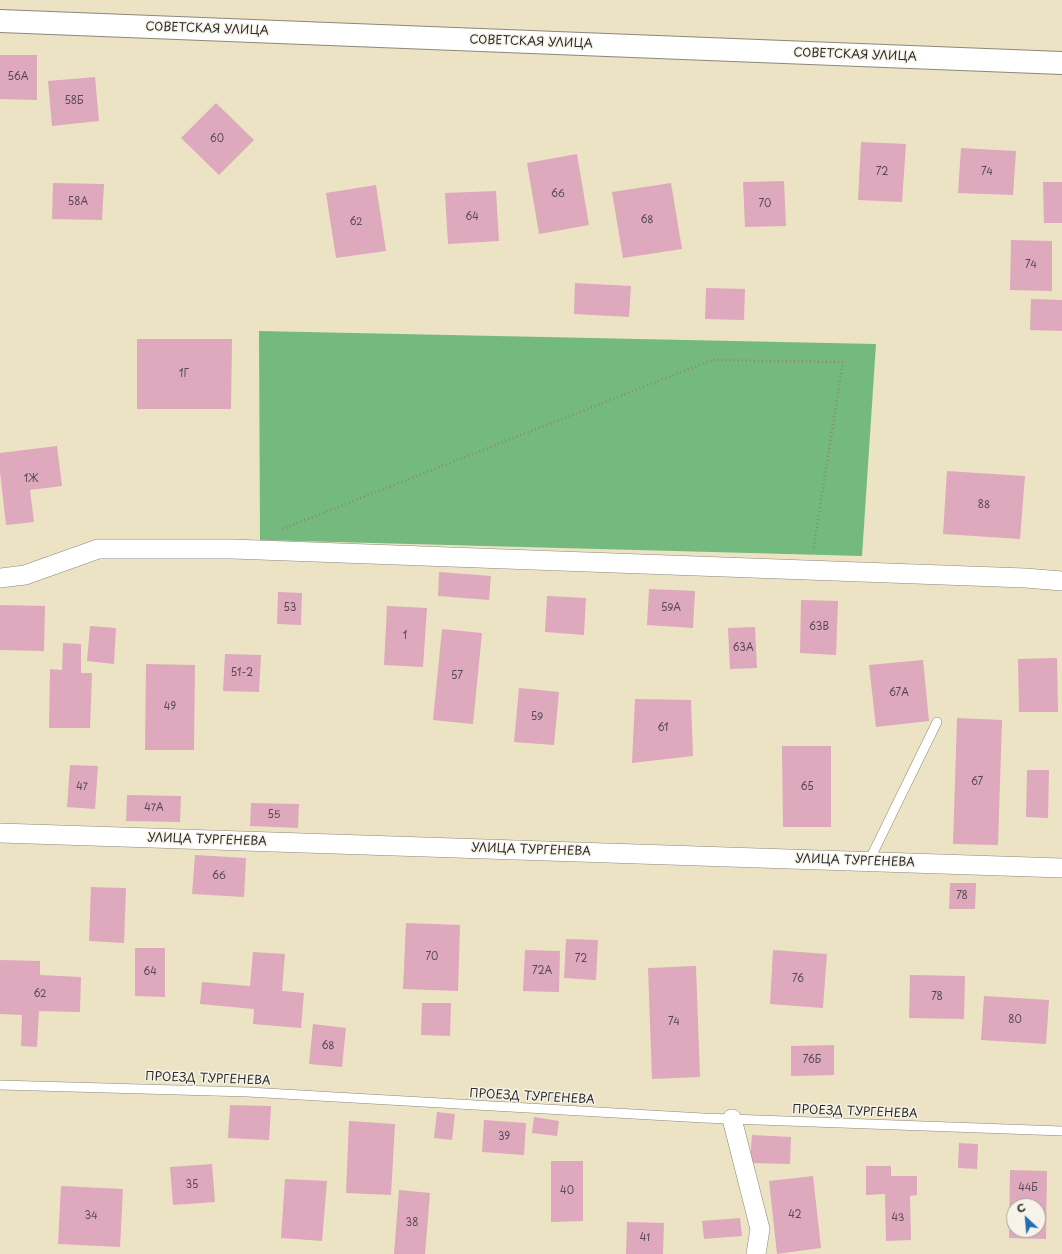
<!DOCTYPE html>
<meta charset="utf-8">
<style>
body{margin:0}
#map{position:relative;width:1062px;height:1254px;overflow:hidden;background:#ece3c5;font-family:"Playpen Sans",sans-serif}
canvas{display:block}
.north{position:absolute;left:1006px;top:1198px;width:40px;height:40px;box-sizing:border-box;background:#f7f3e8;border:1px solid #a5a39c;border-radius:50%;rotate:334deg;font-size:11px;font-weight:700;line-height:16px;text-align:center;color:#2b2b2b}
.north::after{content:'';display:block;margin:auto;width:14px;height:18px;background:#1f6fb2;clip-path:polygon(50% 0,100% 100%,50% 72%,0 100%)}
</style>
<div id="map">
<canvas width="1062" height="1254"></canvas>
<div class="north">С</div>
</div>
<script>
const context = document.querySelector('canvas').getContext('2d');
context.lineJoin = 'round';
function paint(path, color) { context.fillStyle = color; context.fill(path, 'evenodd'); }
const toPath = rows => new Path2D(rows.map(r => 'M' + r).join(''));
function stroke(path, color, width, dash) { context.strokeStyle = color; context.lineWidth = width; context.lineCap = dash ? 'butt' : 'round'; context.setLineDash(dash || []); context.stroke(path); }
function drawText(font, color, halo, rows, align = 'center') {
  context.font = font + ' "Playpen Sans",sans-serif'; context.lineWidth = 3; context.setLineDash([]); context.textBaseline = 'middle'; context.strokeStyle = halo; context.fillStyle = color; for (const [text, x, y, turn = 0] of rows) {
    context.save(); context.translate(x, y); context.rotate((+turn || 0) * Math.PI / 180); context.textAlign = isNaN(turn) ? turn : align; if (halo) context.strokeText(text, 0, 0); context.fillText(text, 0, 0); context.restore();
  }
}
paint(toPath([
 [259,331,876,344,862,556,260,540]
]), '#74ba7f');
paint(toPath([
 [0,55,37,55,37,100,0,99],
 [95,77,99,121,52,126,48,81],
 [216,103,254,140,219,175,181,138],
 [861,142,906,144,902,202,858,200],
 [961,148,1016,151,1013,195,958,193],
 [577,154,589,225,539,234,527,163],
 [784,181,786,226,745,227,743,182],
 [1043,182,1062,182,1062,223,1044,223],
 [53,183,104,184,102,220,52,219],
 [671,183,682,249,623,258,612,192],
 [376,185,386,251,336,258,326,193],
 [496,191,499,241,448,244,445,193],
 [1011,240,1052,241,1052,291,1010,290],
 [575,283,631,286,629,317,574,314],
 [706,288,745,289,744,320,705,319],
 [1031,299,1062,300,1062,331,1030,330],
 [137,339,232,339,231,409,137,409],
 [57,446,62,486,30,490,34,522,6,525,0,472,0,453],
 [947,471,1025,476,1020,539,943,534],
 [439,572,491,576,489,600,438,596],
 [649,589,695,591,693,628,647,625],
 [278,592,302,593,301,625,277,624],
 [547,596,586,598,584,635,545,632],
 [801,600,838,601,836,655,800,653],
 [0,605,45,606,44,651,0,650],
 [387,606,427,608,423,667,384,665],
 [90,626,116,628,114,664,87,661],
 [755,627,757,668,730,669,728,628],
 [442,629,482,633,473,724,433,720],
 [63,643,81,644,81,673,92,673,90,728,49,728,50,669,62,670],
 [225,654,261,655,259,692,223,691],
 [1057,658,1058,712,1019,712,1018,659],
 [923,660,929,721,876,727,869,665],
 [146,664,195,665,194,750,145,750],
 [519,688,559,692,554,745,514,742],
 [635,699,691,700,693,756,632,763],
 [957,718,1002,720,998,845,953,844],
 [782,746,831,746,831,827,783,827],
 [70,765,98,766,95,809,67,807],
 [1027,770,1049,770,1048,818,1026,817],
 [127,795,181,796,180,822,126,821],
 [251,803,299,804,298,828,250,826],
 [195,855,246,858,244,897,192,894],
 [950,883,976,883,975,909,949,909],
 [91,887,126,888,124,943,89,941],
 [406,923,460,925,458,991,403,989],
 [566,939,598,940,596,980,564,978],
 [135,948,165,948,165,997,135,996],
 [525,950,560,951,559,992,523,991],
 [773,950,827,954,823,1008,770,1004],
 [253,952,285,954,282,991,304,993,301,1028,253,1024,254,1009,200,1004,202,982,250,986],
 [0,960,40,961,40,975,81,977,80,1012,39,1011,37,1047,21,1046,22,1015,0,1014],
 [696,966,700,1077,652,1079,648,968],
 [910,975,965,976,964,1019,909,1018],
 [984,996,1049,1000,1046,1044,981,1040],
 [422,1003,451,1003,450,1036,421,1035],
 [313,1024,346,1028,342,1067,309,1064],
 [834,1045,834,1075,791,1076,791,1046],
 [230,1105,271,1106,269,1140,228,1138],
 [437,1112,455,1114,452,1140,434,1138],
 [534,1117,559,1121,557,1136,532,1133],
 [484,1120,526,1123,524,1155,482,1152],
 [349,1121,395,1124,391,1195,346,1193],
 [752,1135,791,1137,790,1164,750,1163],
 [959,1143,978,1144,977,1169,958,1168],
 [551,1161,583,1161,583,1221,551,1222],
 [212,1164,215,1202,173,1205,170,1167],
 [866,1166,891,1166,891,1176,917,1176,917,1195,910,1196,911,1240,886,1241,885,1194,866,1195],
 [1010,1170,1047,1171,1046,1239,1009,1238],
 [1014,1206,1038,1206,1038,1230,1014,1230],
 [813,1176,821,1248,777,1254,769,1181],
 [285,1179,327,1181,322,1241,281,1238],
 [61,1186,123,1189,120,1247,58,1244],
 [399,1190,430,1193,425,1254,394,1254],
 [740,1218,742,1236,704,1239,702,1221],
 [627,1222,664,1223,663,1254,626,1254]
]), '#dea8bd');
const service = toPath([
 [869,861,937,722],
 [0,1085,248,1092,703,1118,1062,1131]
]);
const minor = toPath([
 [0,578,25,575,98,549,232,549,1025,578,1062,581],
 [0,833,1062,868],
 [732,1119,760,1229,756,1254]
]);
const tertiary = toPath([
 [0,21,1062,63]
]);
stroke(service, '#8c8778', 10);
stroke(minor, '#8c8778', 20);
stroke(tertiary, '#8c8778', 24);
stroke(toPath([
 [282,529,712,360,843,362,813,550]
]), '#8c8778', 2.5, [1, 3]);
stroke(service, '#fff', 9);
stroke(minor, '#fff', 19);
stroke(tertiary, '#fff', 22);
drawText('10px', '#584a50', null, [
 ["56А",18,77],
 ["58Б",74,101],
 ["60",217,139],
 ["72",882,172],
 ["74",987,172],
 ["66",558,194],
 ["58А",78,202],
 ["70",765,204],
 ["64",472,217],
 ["68",647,220],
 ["62",356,222],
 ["74",1031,265],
 ["1Г",184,374],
 ["1Ж",31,479],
 ["88",984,505],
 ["53",290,608],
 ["59А",671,608],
 ["63В",819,627],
 ["1",405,636],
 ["63А",743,648],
 ["51-2",242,673],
 ["57",457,676],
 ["67А",899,693],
 ["49",170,707],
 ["59",537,717],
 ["61",663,728],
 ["67",977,782],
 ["47",82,787],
 ["65",807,787],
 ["47А",154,808],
 ["55",274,815],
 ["66",219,876],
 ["78",962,896],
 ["70",432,957],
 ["72",581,959],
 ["72А",542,971],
 ["64",150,972],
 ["76",798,979],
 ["62",40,994],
 ["78",937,997],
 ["80",1015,1020],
 ["74",674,1022],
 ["68",328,1046],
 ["76Б",812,1060],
 ["39",504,1137],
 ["35",192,1185],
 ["44Б",1028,1188],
 ["40",567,1191],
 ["42",795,1215],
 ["34",91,1216],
 ["43",898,1218],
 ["38",412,1223],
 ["41",645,1238]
]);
drawText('12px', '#2b2b2b', '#f7f3e8', [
 ["СОВЕТСКАЯ УЛИЦА",207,29,2],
 ["СОВЕТСКАЯ УЛИЦА",531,42,2],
 ["СОВЕТСКАЯ УЛИЦА",855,55,2],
 ["УЛИЦА ТУРГЕНЕВА",207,840,2],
 ["УЛИЦА ТУРГЕНЕВА",531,850,2],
 ["УЛИЦА ТУРГЕНЕВА",855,861,2],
 ["ПРОЕЗД ТУРГЕНЕВА",208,1079,2],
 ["ПРОЕЗД ТУРГЕНЕВА",532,1097,3],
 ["ПРОЕЗД ТУРГЕНЕВА",855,1112,2]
]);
</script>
